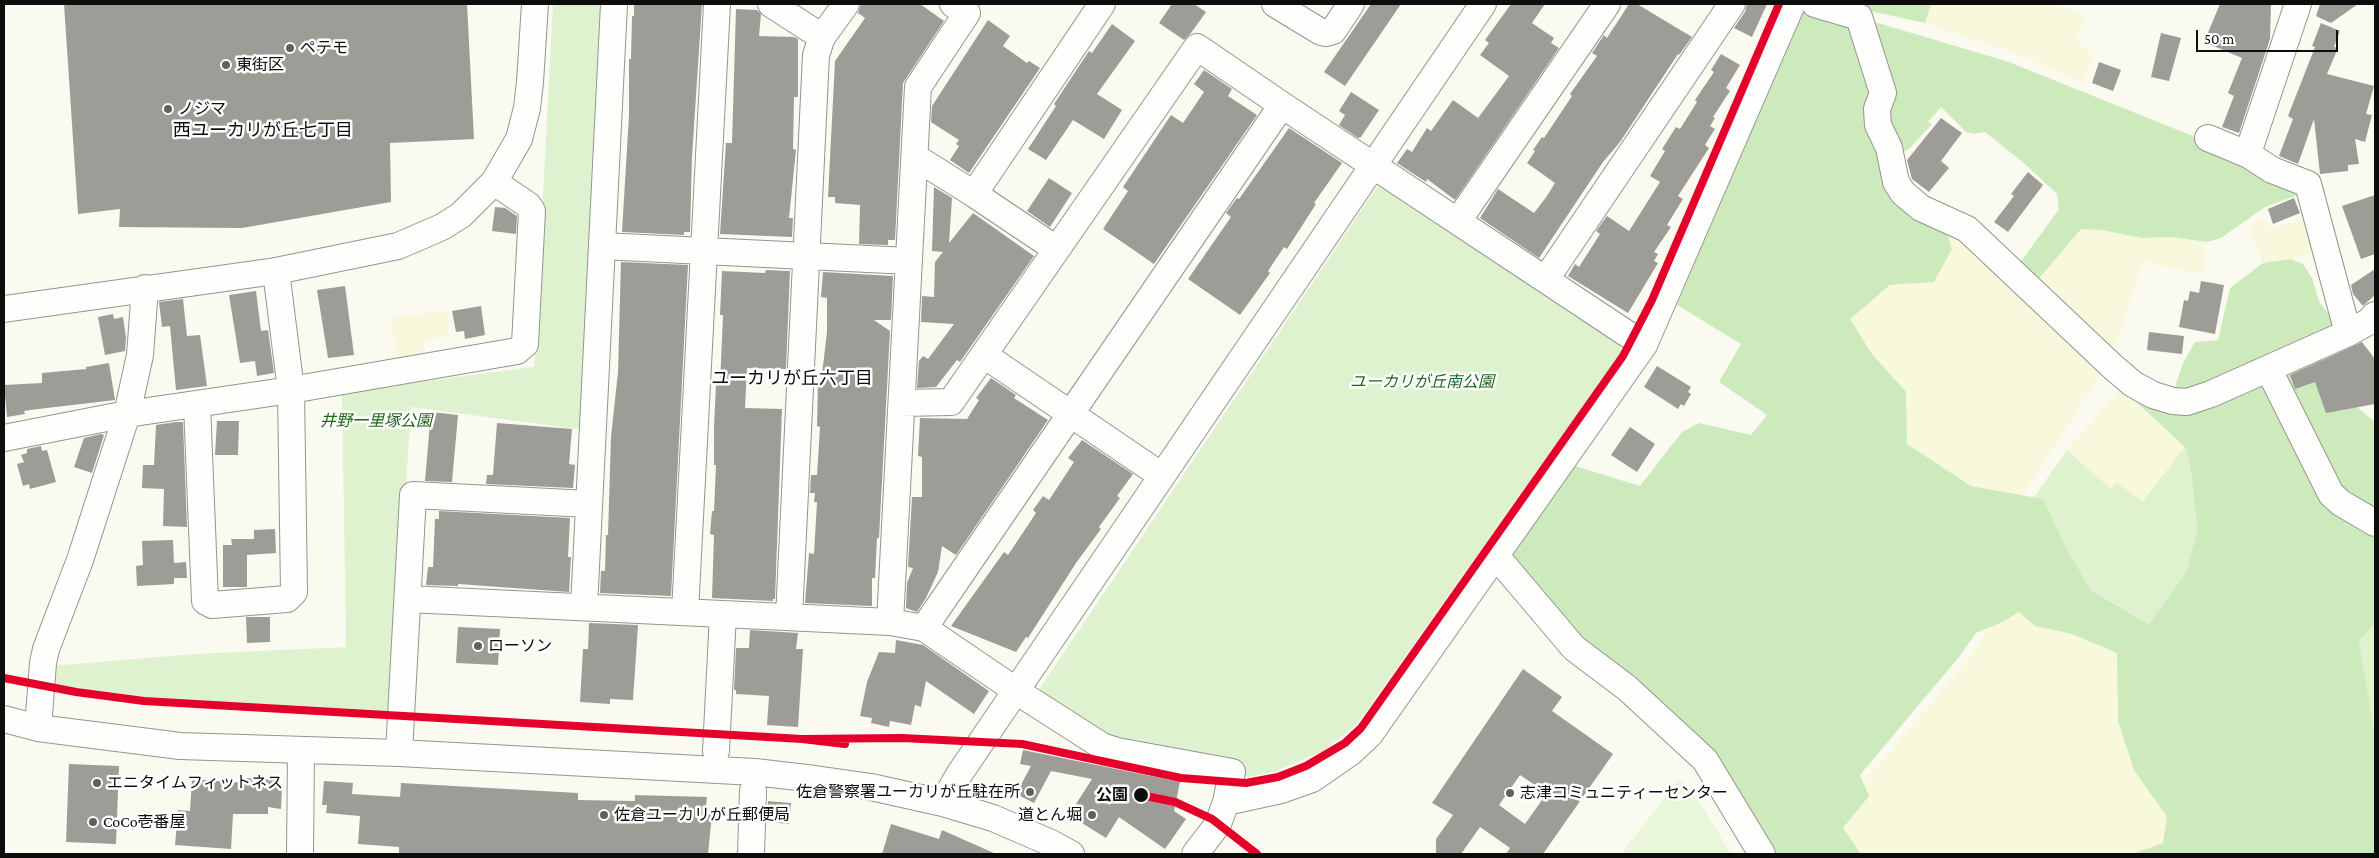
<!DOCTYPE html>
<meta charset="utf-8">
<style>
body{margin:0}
#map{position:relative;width:2379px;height:858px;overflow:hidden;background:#fbfaf1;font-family:"Crimson Pro",serif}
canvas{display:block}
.frame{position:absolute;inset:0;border:5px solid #0d0d0d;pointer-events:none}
.scale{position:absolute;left:2196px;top:30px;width:142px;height:22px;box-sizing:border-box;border:2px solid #0d0d0d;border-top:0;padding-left:6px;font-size:15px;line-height:18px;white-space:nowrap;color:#0d0d0d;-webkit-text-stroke:4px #fff;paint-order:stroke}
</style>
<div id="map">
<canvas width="2379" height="858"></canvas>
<div class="frame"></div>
<div class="scale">50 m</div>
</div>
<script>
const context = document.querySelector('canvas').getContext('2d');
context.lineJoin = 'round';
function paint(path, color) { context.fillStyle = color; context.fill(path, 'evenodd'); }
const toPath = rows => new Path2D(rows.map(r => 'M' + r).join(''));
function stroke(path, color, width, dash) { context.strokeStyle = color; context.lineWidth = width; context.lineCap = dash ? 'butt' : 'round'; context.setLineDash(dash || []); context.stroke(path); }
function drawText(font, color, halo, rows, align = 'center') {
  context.font = font + ' "Crimson Pro","Noto Sans JP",serif'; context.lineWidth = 5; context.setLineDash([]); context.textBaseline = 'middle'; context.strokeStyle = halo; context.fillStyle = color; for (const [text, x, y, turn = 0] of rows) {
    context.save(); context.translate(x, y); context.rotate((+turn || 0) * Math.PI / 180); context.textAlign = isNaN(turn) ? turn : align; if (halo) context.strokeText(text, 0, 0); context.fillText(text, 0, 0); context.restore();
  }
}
paint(toPath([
 [1931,4,2052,4,2085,15,2076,39,2094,56,2084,82,2011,52,1925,23],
 [2306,215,2317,253,2263,263,2249,228,2263,216,2272,230],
 [1945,227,2102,372,2023,495,1971,486,1907,444,1906,392,1872,354,1849,319,1890,285,1914,284],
 [2081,229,2101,230,2142,238,2172,237,2207,242,2205,274,2165,267,2143,260,2118,341,2108,351,2035,283],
 [447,311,449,336,423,340,423,356,395,362,392,317],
 [2121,388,2185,447,2143,501,2117,483,2110,488,2067,450],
 [2019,612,2035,626,2072,634,2117,653,2118,721,2167,817,2163,843,2132,854,1861,854,1843,828,1869,796,1863,783,1969,659,1992,625,2002,622]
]), '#f7f8dc');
paint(toPath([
 [553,4,608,4,585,430,411,407,392,713,142,699,85,692,46,683,50,666,195,654,346,647,342,392,534,367],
 [1387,182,1621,340,1620,354,1357,724,1323,751,1274,772,1239,778,1104,736,1040,694,1040,688,1377,187],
 [2185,447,2190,464,2199,530,2186,573,2150,624,2092,591,2034,497,2067,450,2110,488,2117,483,2143,501],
 [2375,623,2375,737,2359,641]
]), '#dff2cf');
paint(toPath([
 [1865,4,1931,4,1925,23,1860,9],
 [1807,9,1850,20,1883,146,1945,227,1952,249,1934,282,1890,285,1850,319,1872,354,1906,392,1907,444,1971,486,2043,499,2068,552,2092,591,2149,624,2186,573,2198,530,2190,464,2185,447,2121,388,2173,404,2176,383,2183,363,2195,342,2218,340,2230,288,2263,263,2291,259,2303,264,2312,278,2319,301,2337,326,2319,354,2345,397,2375,422,2375,623,2359,641,2375,737,2375,853,2132,854,2163,843,2167,817,2134,770,2118,721,2117,653,2072,634,2035,626,2019,612,2002,622,1976,633,1959,657,1860,775,1869,796,1843,828,1861,854,1770,854,1724,777,1580,643,1509,558,1575,466,1640,486,1682,432,1699,423,1751,435,1767,415,1719,382,1741,344,1677,305,1798,14],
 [1868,20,2009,62,2205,141,2301,194,2265,207,2221,238,2207,242,2172,237,2142,238,2101,230,2081,229,2035,283,2017,267,2059,209,2057,194,2025,164,1985,132,1973,134,1966,132,1941,107,1928,122,1932,124,1909,149,1896,156]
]), '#cdeabd');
paint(toPath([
 [1679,779,1699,801,1731,854,1621,854]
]), '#eaf6d9');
paint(toPath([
 [64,4,467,4,474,139,390,143,391,202,242,228,119,227,120,209,78,214],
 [634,4,702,4,692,157,690,232,684,232,684,235,622,232,629,115,629,59,631,59,632,16,634,16],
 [861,4,920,4,944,21,903,83,895,240,888,240,888,245,859,244,860,205,835,203,835,197,828,197,835,61,865,18,858,13],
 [1172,4,1194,4,1206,12,1191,33,1184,40,1159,23],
 [1371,4,1401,4,1345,86,1324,72],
 [1511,4,1545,4,1532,23,1554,38,1551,43,1559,48,1455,200,1427,179,1426,182,1397,163,1407,149,1412,152,1427,128,1431,131,1453,100,1478,118,1509,76,1480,55,1489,43,1485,40],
 [1629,4,1637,4,1692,37,1679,55,1678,54,1620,142,1603,162,1539,258,1480,218,1498,189,1534,213,1547,196,1555,183,1527,163,1535,151,1533,150,1542,137,1544,138,1572,96,1570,94,1597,56,1592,53,1604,35,1607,38],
 [1747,4,1767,4,1752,37,1734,28,1745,12],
 [2220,4,2271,4,2270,39,2239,133,2222,127,2234,96,2228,93,2242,58,2204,42],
 [2320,4,2358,4,2331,23,2316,16],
 [736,9,757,10,761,14,759,36,794,37,798,39,798,97,794,97,793,149,796,150,789,218,793,218,792,237,720,234,726,143,732,143],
 [988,20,1010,36,1003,46,1027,63,1029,61,1040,68,969,173,950,160,959,146,956,144,959,140,931,122,932,106],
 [2321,23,2340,31,2334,47,2338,48,2327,74,2374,86,2366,114,2372,115,2365,142,2355,139,2359,164,2348,165,2348,171,2320,174,2314,119,2298,164,2279,156,2293,119,2288,116,2315,47,2312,46],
 [1112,24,1135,41,1097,94,1122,110,1104,139,1073,120,1046,160,1028,149,1056,106,1054,104,1089,51,1092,53],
 [2161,33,2181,38,2169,81,2151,77],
 [1721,54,1740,65,1726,88,1730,91,1713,117,1715,118,1710,126,1715,129,1705,145,1709,148,1678,196,1683,199,1667,225,1671,227,1654,252,1658,254,1654,261,1658,263,1628,313,1568,276,1575,264,1579,267,1600,234,1596,231,1607,216,1629,231,1660,182,1650,176,1665,151,1662,149,1676,127,1680,129,1697,102,1695,100,1714,72,1711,70],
 [2099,62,2121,70,2113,91,2092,83],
 [1204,70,1232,89,1228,96,1257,115,1154,264,1103,229,1128,191,1123,187,1171,115,1183,123,1204,92,1194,84],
 [1351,92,1379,110,1361,137,1358,138,1339,125,1345,115,1339,111],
 [1941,118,1962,133,1941,161,1949,168,1929,192,1912,179,1907,160],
 [1289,128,1342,163,1314,203,1316,204,1300,229,1287,249,1284,247,1268,271,1270,273,1240,315,1188,279,1231,217,1226,213,1237,198,1239,199],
 [2028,172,2043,185,2008,232,1994,222,2014,196,2011,194],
 [1049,178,1072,193,1050,227,1027,211],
 [934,187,952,198,949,243,973,213,1034,256,960,362,957,360,936,387,917,388,919,361,923,356,928,359,954,324,921,322,922,296,934,297,935,262,943,252,932,251],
 [2375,195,2375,254,2361,259,2342,206],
 [2294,198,2300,213,2273,224,2268,209],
 [495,207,505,208,517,216,516,234,492,231],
 [621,262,688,265,671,596,600,593,601,571,605,571,606,535,608,535,611,437,618,372],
 [2375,269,2375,295,2363,306,2353,294,2351,285],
 [766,270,790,271,786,369,747,368,745,408,782,409,775,599,773,599,773,601,712,598,714,535,710,534,712,511,714,511,716,465,714,465,714,428,716,384,720,384,723,315,720,315,722,271,765,273],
 [823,272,893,276,891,320,874,320,890,331,879,538,877,538,875,578,872,578,872,606,805,603,809,553,814,554,817,502,814,502,815,493,810,493,811,475,817,475,820,427,817,426,818,383,821,383,827,332,827,298,821,297],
 [2201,281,2224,285,2215,334,2179,327,2184,300,2188,301,2190,291,2199,293],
 [345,286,354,355,328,358,317,290],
 [256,291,261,331,268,330,274,373,257,376,255,361,240,363,229,295],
 [183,299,187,336,200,335,207,386,176,390,170,326,162,327,159,302],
 [481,306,485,335,465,339,464,331,456,332,452,311],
 [113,314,114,319,123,317,126,337,125,351,105,355,98,317],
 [2149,332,2184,336,2182,354,2147,350],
 [2362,342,2375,359,2375,404,2326,413,2315,382,2295,389,2290,375],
 [109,363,115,400,30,410,24,411,25,414,7,417,4,385,42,383,42,373,86,369,86,367],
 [1657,366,1691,387,1688,392,1691,394,1684,406,1681,404,1678,409,1644,387],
 [991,378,1016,395,1014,398,1048,420,956,555,942,546,938,572,926,598,917,612,914,611,906,608,907,583,913,568,908,567,912,497,922,497,922,457,918,456,920,418,967,419,979,400,976,398],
 [431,412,458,415,452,482,425,481],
 [217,421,239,421,238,455,215,455],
 [176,422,183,422,187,527,163,526,164,489,142,488,143,465,154,465,156,425],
 [497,423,572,429,569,464,575,465,573,488,486,484,487,475,493,475],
 [1630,427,1655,444,1637,472,1611,455],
 [101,434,104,435,92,473,74,467,84,438],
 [1082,440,1133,474,1117,496,1120,498,1099,527,1101,529,1076,563,1028,638,1026,637,1016,652,951,626,1004,552,1008,555,1036,513,1033,510,1043,496,1049,500,1074,462,1068,458],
 [41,446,42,451,47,450,56,482,30,489,29,484,23,486,17,464,24,462,21,455,27,453,27,449],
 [439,511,570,518,568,557,571,557,569,592,458,584,458,586,426,585,428,567,433,567,435,519,439,519],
 [275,529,276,553,247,555,247,587,223,587,223,545,232,545,231,539,254,539,254,530],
 [173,540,174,563,186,562,187,578,174,578,174,584,137,586,136,566,143,565,142,541],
 [246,617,270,617,270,642,247,643],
 [589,623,638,625,633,700,610,699,610,704,580,702,583,649,588,649],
 [458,627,500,629,498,665,456,663],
 [750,630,798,633,796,649,803,649,798,727,767,725,769,696,736,694,736,690,734,690,736,648,749,648],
 [896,640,923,645,989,691,974,714,926,681,921,707,915,705,911,725,890,721,889,727,871,723,872,718,860,716,867,682,879,652,895,653],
 [1523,669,1562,697,1552,711,1613,754,1543,854,1506,854,1510,848,1480,827,1461,854,1436,854,1436,839,1453,815,1432,803],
 [1520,775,1547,793,1525,824,1499,805],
 [1023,750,1180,782,1174,811,1186,819,1165,849,1119,817,1106,838,1069,815,1092,779,1051,771,1034,803,1016,794,1031,766,1020,764],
 [69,764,119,766,116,844,66,842],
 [247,778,272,779,282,787,281,809,268,807,268,814,233,814,231,849,175,845,178,810,190,811,192,779,247,783],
 [324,781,353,783,352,794,400,797,401,783,578,793,578,800,635,801,635,795,707,797,705,814,712,814,708,854,399,854,399,847,358,844,360,816,326,813,327,805,322,805],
 [768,801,791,803,789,824,767,822],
 [891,824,939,839,942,830,996,854,882,854]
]), '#9e9c97');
const minor = toPath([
 [771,4,822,37],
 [1275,4,1321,32,1326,33,1333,31,1351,4],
 [1815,4,1859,17,1883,93,1877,109,1878,125,1889,148,1896,182,1903,193,1921,208,1967,229,2113,367,2133,384,2153,395,2173,401,2187,402,2211,394,2348,333,2368,322,2375,315],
 [2298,4,2249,150,2249,155,2272,170,2308,184,2348,333],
 [2208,138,2249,155],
 [915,157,974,194,1056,249],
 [974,194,1102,4],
 [1458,221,1607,4],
 [602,246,909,261],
 [1546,279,1732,4],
 [4,309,276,271,398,246,442,227,461,215,494,182,519,139,527,108,530,82,535,4],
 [984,355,1162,476],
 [2269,370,2331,494,2341,503,2375,523],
 [902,403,951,402,1197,47,1282,105,1644,345],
 [197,405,205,601,212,605,287,599,294,592,291,390,276,271],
 [4,438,127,414,291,390,517,351,525,344,532,211,528,205,494,182],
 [1496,556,1574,648,1627,688,1705,760,1762,854],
 [408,599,890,622,924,628,1027,698,1102,746,1117,751,1232,772,1226,802,1218,824,1195,854],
 [584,607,614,4],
 [685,612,717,4],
 [789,617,816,55,822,37,846,4],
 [890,622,918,87,967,13,953,4],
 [924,628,1282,105],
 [4,719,38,728,180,746,399,753,755,772,815,779,871,787,943,803,993,818,1051,843,1071,854],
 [38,728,43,663,46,649,80,560,127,414,140,355,145,288],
 [716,751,723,614],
 [399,753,413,495,589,504],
 [1226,802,1281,790,1312,779,1351,752,1370,734,1644,345,1792,4],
 [943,803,960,773,1483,4],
 [300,854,301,750],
 [751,854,753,791]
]);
stroke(minor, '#949490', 28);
stroke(minor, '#fefefd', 26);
stroke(toPath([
 [4,678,76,692,144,701,802,739,845,744],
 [802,739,902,738,1022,744,1181,778,1246,783,1278,777,1306,766,1345,743,1361,728,1623,356,1652,300,1779,4],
 [1141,795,1175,802,1212,819,1257,854]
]), '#e4002b', 8);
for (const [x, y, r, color] of [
 [290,48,5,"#60605d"],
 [226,65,5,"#60605d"],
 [168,109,5,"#60605d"],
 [478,646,5,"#60605d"],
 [97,783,5,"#60605d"],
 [1030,792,5,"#60605d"],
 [1510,793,5,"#60605d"],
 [1141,795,8,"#0d0d0d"],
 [604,815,5,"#60605d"],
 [1092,815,5,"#60605d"],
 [93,822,5,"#60605d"]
]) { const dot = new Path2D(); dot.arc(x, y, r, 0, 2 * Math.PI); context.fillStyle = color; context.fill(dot); stroke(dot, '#fff', 2); }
drawText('16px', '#0d0d0d', '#fff', [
 ["ペテモ",300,48],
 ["東街区",236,65],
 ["ノジマ",178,109],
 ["ローソン",488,646],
 ["エニタイムフィットネス",107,783],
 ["佐倉警察署ユーカリが丘駐在所",1020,792,"right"],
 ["志津コミュニティーセンター",1520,793],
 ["佐倉ユーカリが丘郵便局",614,815],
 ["道とん堀",1082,815,"right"],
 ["CoCo壱番屋",103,822]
], 'left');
drawText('italic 16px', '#1d6819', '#fff', [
 ["ユーカリが丘南公園",1422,382],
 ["井野一里塚公園",376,421]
]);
drawText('bold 16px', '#0d0d0d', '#fff', [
 ["公園",1128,795]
], 'right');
drawText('18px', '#0d0d0d', '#fff', [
 ["西ユーカリが丘七丁目",263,130],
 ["ユーカリが丘六丁目",792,378]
]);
</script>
